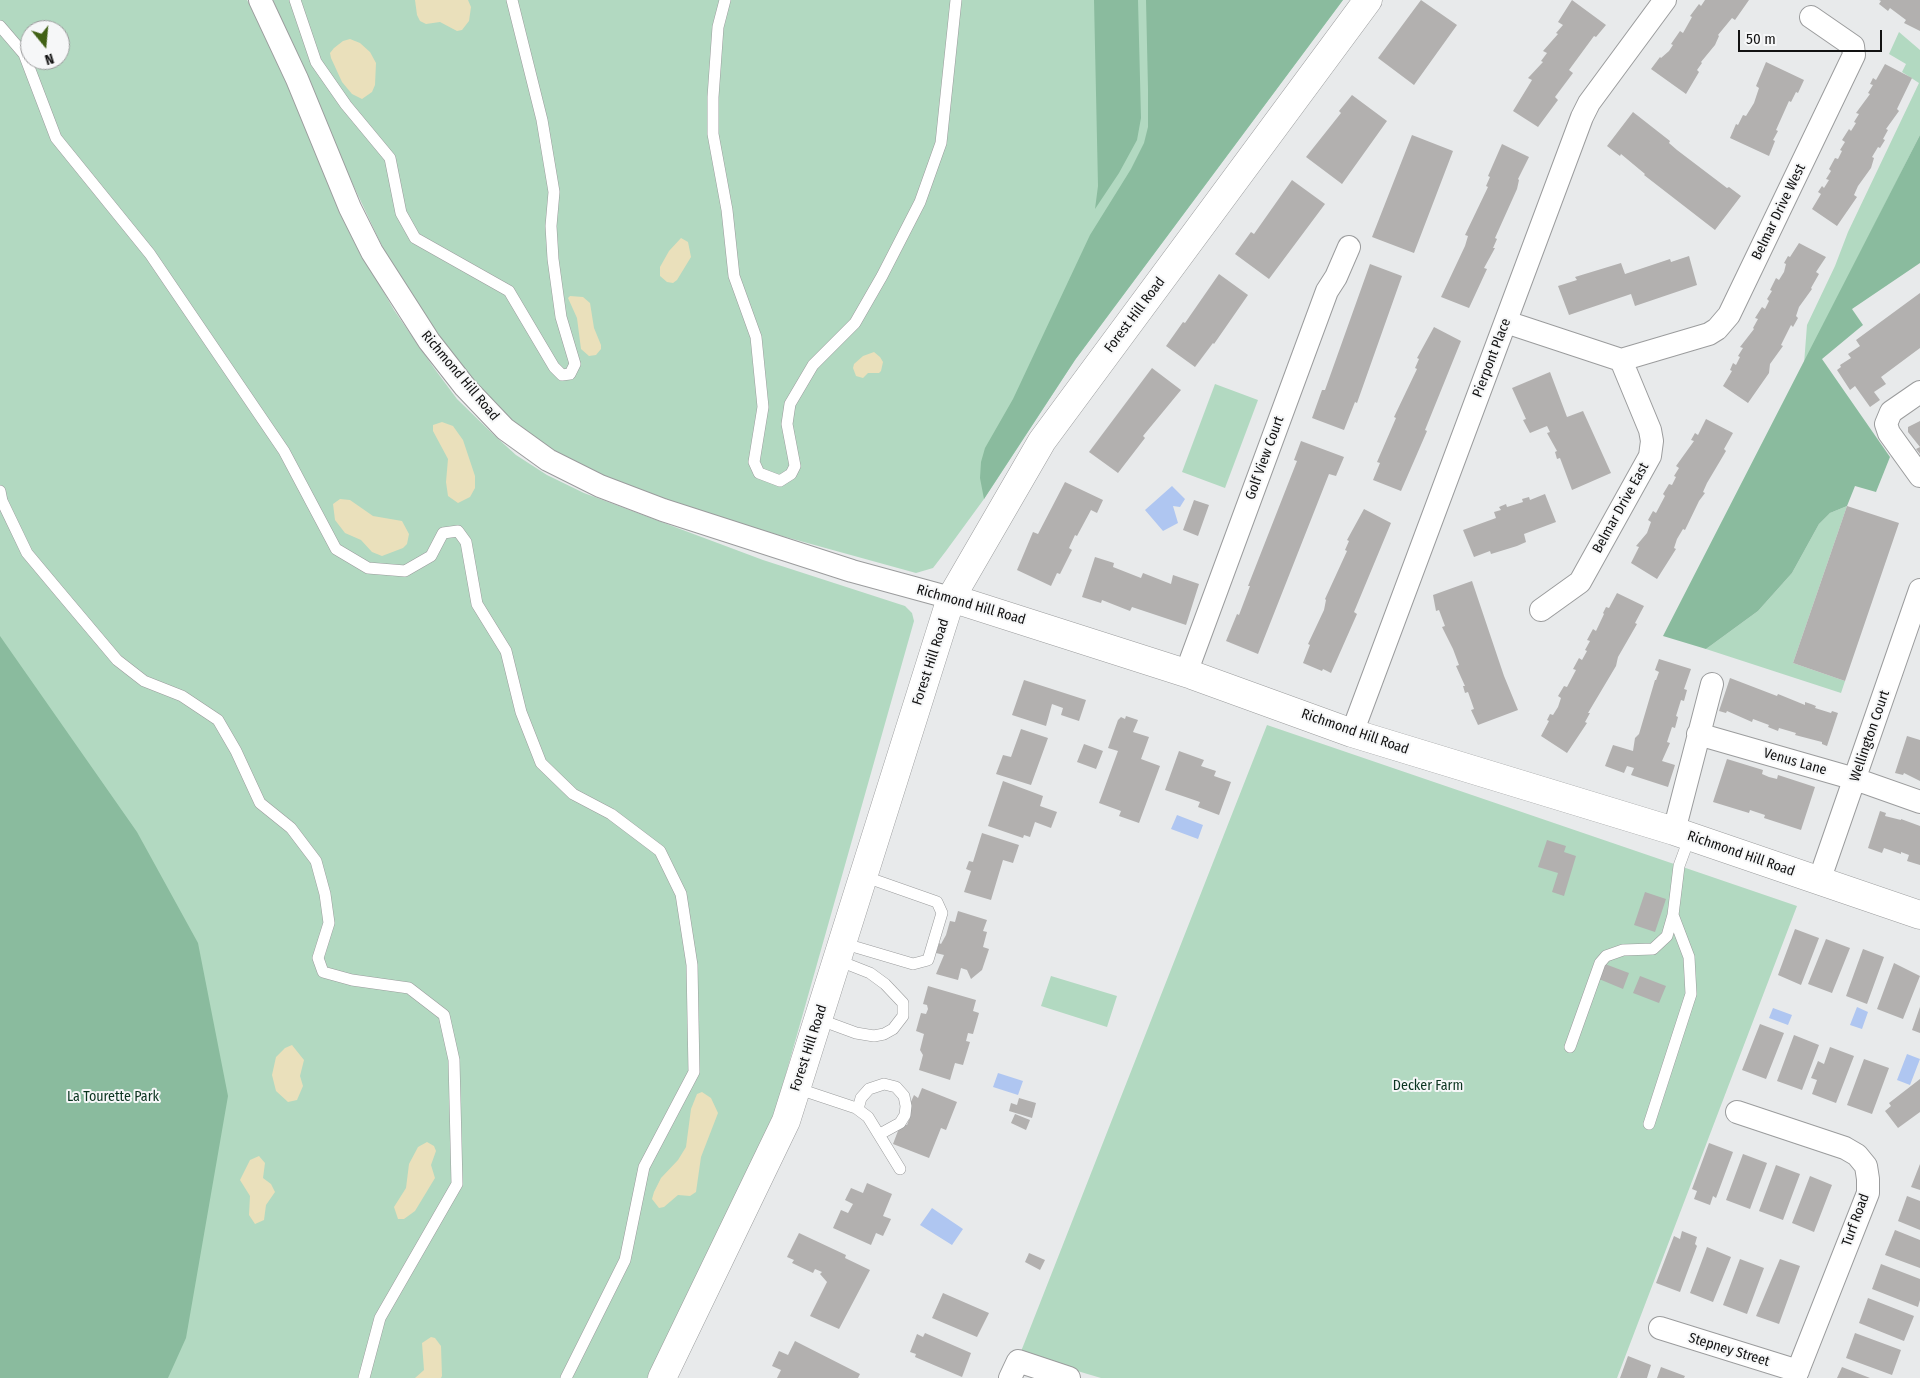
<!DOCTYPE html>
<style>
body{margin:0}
#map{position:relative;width:1920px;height:1378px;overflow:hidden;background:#e8eaeb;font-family:"Fira Sans Condensed",sans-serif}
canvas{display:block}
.north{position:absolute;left:20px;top:20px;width:50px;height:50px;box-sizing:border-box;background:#f6f7f8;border:1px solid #9b9b9c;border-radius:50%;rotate:163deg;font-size:14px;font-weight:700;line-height:20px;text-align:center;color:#121212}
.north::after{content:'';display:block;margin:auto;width:18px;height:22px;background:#416115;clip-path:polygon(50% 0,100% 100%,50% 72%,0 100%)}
.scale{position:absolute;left:1738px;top:30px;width:144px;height:22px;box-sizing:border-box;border:2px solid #121212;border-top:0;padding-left:6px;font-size:15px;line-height:18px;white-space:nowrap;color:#121212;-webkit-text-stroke:4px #f6f7f8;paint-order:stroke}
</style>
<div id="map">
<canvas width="1920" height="1378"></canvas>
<div class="north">N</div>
<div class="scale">50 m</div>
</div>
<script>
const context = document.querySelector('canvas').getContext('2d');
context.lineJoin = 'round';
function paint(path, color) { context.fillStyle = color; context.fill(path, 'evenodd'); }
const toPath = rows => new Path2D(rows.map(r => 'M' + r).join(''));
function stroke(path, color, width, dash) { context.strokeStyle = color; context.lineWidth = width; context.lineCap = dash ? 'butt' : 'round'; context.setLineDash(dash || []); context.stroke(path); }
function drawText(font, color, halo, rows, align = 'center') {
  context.font = font + ' "Fira Sans Condensed",sans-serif'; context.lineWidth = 4; context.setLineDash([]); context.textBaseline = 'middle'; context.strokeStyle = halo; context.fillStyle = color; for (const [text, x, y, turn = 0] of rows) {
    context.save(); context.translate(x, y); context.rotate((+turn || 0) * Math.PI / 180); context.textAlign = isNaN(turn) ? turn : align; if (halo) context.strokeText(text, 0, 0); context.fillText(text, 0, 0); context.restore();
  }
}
paint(toPath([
 [0,0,247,0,261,23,374,275,394,310,434,368,457,399,494,435,516,455,547,475,584,493,763,560,905,606,912,613,914,621,774,1116,749,1179,647,1378,0,1378],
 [30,30,60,30,60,60,30,60],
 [273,0,1343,0,1075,360,984,499,946,551,933,568,916,573,695,512,591,472,530,440,468,378,403,285,380,242,340,157],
 [1899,32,1920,50,1920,135,1804,364,1807,325,1835,266,1848,232,1919,83,1902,72,1906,64,1889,54],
 [1215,384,1258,400,1225,488,1182,472],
 [1847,506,1793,663,1845,681,1841,693,1706,649,1758,611,1792,573,1819,524,1830,513],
 [1267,725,1797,906,1617,1378,1101,1378,1020,1354],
 [1051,976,1117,996,1107,1027,1041,1006]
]), '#b2d9c1');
paint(toPath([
 [1094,0,1138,0,1141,118,1137,140,1119,173,1095,209,1098,186],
 [1146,0,1343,0,1075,360,984,499,980,478,981,462,985,448,1013,399,1090,235,1131,169,1144,143,1148,127,1148,89],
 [1920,135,1920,263,1852,309,1863,325,1822,359,1890,457,1876,492,1855,486,1847,506,1830,513,1819,524,1792,573,1758,611,1706,649,1663,636],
 [0,636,137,832,198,943,228,1096,186,1338,168,1378,0,1378]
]), '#8abb9e');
paint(toPath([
 [415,0,468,0,471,7,469,21,462,30,457,31,440,22,426,24,420,21,417,15],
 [350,39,360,43,370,52,376,63,375,85,372,92,362,99,352,94,342,82,331,58,330,53,334,48,343,41],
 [681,238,688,242,691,257,677,280,673,283,667,282,660,276,660,267,669,251],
 [570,296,583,297,590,303,594,328,601,345,601,349,596,355,589,356,581,349,577,318,568,298],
 [874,352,880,357,883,362,881,371,879,373,868,373,863,378,856,376,853,368,854,364,863,356],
 [442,422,453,426,463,440,475,476,475,488,470,497,458,503,448,496,446,482,448,459,433,431,433,425],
 [340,499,350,500,373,516,402,521,409,534,407,544,403,548,382,556,372,552,361,540,345,533,335,520,333,504],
 [292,1045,304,1060,300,1076,303,1086,297,1100,288,1102,276,1091,272,1075,276,1057,285,1048],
 [702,1092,711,1098,718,1113,701,1157,696,1192,690,1196,678,1195,664,1207,659,1208,652,1199,654,1192,661,1178,678,1160,686,1147,691,1109,697,1094],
 [427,1142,434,1146,436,1151,431,1165,435,1178,415,1211,404,1219,398,1219,394,1207,406,1188,409,1164,418,1147],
 [259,1156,265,1163,263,1178,271,1184,275,1192,266,1205,264,1220,255,1224,249,1215,250,1196,240,1180,250,1160],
 [431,1337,435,1338,441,1346,442,1376,441,1378,415,1378,424,1370,422,1343]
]), '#eae0bb');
paint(toPath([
 [1172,486,1185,499,1180,507,1173,506,1178,523,1163,531,1145,510],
 [1177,815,1203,825,1198,839,1171,829],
 [1857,1007,1868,1012,1862,1029,1850,1025],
 [1773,1008,1792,1015,1788,1025,1769,1018],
 [1907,1054,1920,1059,1910,1085,1897,1080],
 [998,1073,1023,1081,1018,1095,993,1087],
 [932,1208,963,1229,952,1245,920,1225]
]), '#afc6f1');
paint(toPath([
 [1421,0,1457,25,1414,85,1378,58],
 [1572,0,1606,25,1596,37,1594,36,1569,70,1573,73,1555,97,1558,100,1538,127,1513,111,1532,80,1528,78,1543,62,1541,61,1547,53,1543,51,1558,34,1556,33,1563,25,1558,22],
 [1705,0,1749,0,1735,20,1732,18,1718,35,1719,36,1715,45,1701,62,1702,63,1697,70,1699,72,1686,94,1651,69,1660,57,1661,58,1669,51,1673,45,1671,44,1680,31,1683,33,1692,17,1690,16,1699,4,1701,6],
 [1879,0,1920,0,1920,31,1904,23,1906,20,1890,8,1888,11,1879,4,1881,1],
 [1766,62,1804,80,1798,93,1796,92,1791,102,1789,101,1776,130,1778,131,1773,140,1775,141,1769,156,1730,138,1736,124,1738,125,1743,115,1746,116,1754,103,1759,88,1756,86],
 [1885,64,1912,78,1897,109,1899,111,1886,129,1888,130,1883,139,1885,140,1880,148,1878,147,1872,157,1874,158,1871,168,1858,186,1854,195,1857,197,1837,226,1812,209,1821,194,1818,192,1822,186,1824,188,1829,180,1826,179,1831,171,1829,169,1835,158,1838,159,1842,151,1840,150,1845,142,1842,140,1849,129,1851,131,1856,123,1854,122,1859,114,1856,113,1870,94,1868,93,1873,85,1870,84,1873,78,1876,80],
 [1352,95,1387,121,1342,184,1306,157,1341,113,1339,111],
 [1633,112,1670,141,1669,143,1677,150,1727,188,1729,187,1741,196,1715,230,1644,175,1645,174,1621,154,1620,156,1607,146],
 [1412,135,1453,151,1414,253,1372,237],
 [1502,144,1529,157,1518,179,1519,180,1517,189,1495,238,1497,239,1493,248,1495,248,1484,268,1487,269,1469,308,1441,297,1465,246,1468,236,1465,235,1488,187,1486,186,1490,177,1488,176],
 [1292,180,1325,204,1269,279,1235,254,1251,232,1254,234],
 [1799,243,1826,257,1816,272,1819,274,1811,288,1812,289,1799,307,1796,316,1798,318,1793,327,1791,325,1781,345,1783,346,1770,364,1769,373,1748,403,1723,386,1732,371,1730,370,1733,363,1736,365,1740,357,1738,356,1743,348,1740,347,1754,329,1753,328,1758,319,1755,318,1762,307,1765,309,1769,301,1767,299,1772,291,1770,290,1776,278,1779,280,1784,272,1786,264,1784,263,1788,256,1790,257],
 [1689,256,1697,285,1635,306,1631,294,1569,315,1558,286,1577,280,1575,277,1621,263,1625,274,1670,259,1671,262],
 [1370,264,1402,276,1357,403,1355,402,1344,430,1312,418,1322,390,1325,390],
 [1219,274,1248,295,1214,344,1213,343,1195,367,1166,346,1183,322,1185,323],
 [1920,293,1920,348,1881,377,1886,384,1874,392,1880,400,1870,407,1855,386,1850,390,1837,370,1841,367,1840,365,1851,358,1848,354,1860,346,1856,340],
 [1434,327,1461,341,1425,430,1427,431,1401,491,1373,480,1380,463,1377,462,1396,418,1394,417,1417,369,1415,368,1419,359,1417,358],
 [1152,368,1181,390,1143,436,1145,438,1118,473,1089,452],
 [1550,372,1567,417,1583,411,1611,473,1572,490,1560,458,1557,459,1555,452,1557,451,1547,433,1550,432,1547,426,1530,433,1523,420,1526,419,1512,388],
 [1706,419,1733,433,1724,449,1726,451,1707,483,1703,492,1705,493,1699,501,1685,530,1683,529,1677,539,1674,548,1676,549,1657,579,1631,563,1639,547,1636,546,1647,533,1651,522,1648,520,1653,511,1656,513,1665,496,1663,494,1669,484,1672,485,1676,477,1674,476,1679,468,1676,466,1694,441,1691,440,1695,433,1698,435],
 [1920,421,1920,454,1916,449,1920,447,1908,432,1908,427],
 [1301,441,1344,457,1336,476,1329,474,1258,654,1226,641,1237,614,1239,615,1250,586,1248,586,1297,461,1294,460],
 [1065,482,1103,500,1097,513,1091,510,1077,536,1075,535,1069,548,1072,550,1060,574,1057,573,1051,586,1017,570,1033,532,1038,534],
 [1545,494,1556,522,1524,534,1526,542,1517,546,1491,554,1490,551,1474,557,1463,530,1496,518,1494,512,1501,510,1499,507,1506,504,1507,507,1523,502,1522,499,1529,497,1530,500],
 [1194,500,1209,505,1198,536,1183,530],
 [1847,506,1899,523,1845,681,1793,663],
 [1364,509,1391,523,1354,612,1357,614,1331,673,1323,669,1322,671,1303,663,1310,645,1308,644,1324,610,1326,600,1325,599,1347,551,1345,550,1349,541,1347,540],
 [1095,557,1114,563,1113,567,1141,578,1143,573,1171,584,1173,575,1199,584,1186,625,1132,607,1130,611,1102,600,1101,603,1082,597],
 [1472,581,1504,676,1518,710,1478,725,1471,710,1474,709,1468,692,1465,693,1463,686,1465,686,1456,666,1459,665,1453,649,1442,627,1445,626,1439,610,1436,611,1433,595],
 [1617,593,1644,606,1635,623,1637,624,1618,657,1616,666,1588,713,1590,713,1585,722,1587,723,1567,753,1541,736,1549,721,1547,720,1550,714,1553,715,1558,707,1561,698,1558,696,1564,686,1567,687,1576,670,1573,669,1579,658,1582,660,1587,651,1585,650,1590,641,1587,640,1593,629,1596,631,1604,614,1603,613,1606,607,1609,608],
 [1659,659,1691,669,1684,689,1687,690,1684,701,1681,700,1676,716,1678,717,1675,728,1672,727,1667,742,1670,743,1662,761,1675,765,1668,787,1631,775,1634,768,1627,766,1624,773,1605,766,1613,745,1633,751,1635,738,1639,734,1655,680,1656,680,1659,672,1655,670],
 [1730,678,1777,696,1778,694,1805,705,1805,702,1811,704,1816,706,1815,708,1831,713,1832,711,1838,713,1827,746,1822,744,1822,742,1795,735,1796,733,1779,728,1778,731,1768,727,1769,725,1753,719,1752,722,1727,711,1726,713,1719,711],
 [1024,680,1086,700,1079,721,1061,715,1063,708,1052,704,1046,726,1012,715],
 [1126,716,1138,720,1133,732,1149,737,1141,759,1160,766,1139,823,1119,816,1121,811,1099,803,1118,751,1108,748,1118,720,1121,717,1125,719],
 [1021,729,1048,738,1031,785,996,774,1003,755,1011,757],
 [1907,736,1920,740,1920,781,1904,773,1903,775,1895,773],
 [1084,744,1103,751,1096,769,1077,762],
 [1179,751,1204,760,1201,766,1216,771,1214,776,1231,782,1219,815,1198,807,1200,802,1165,790],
 [1727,759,1763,770,1762,774,1769,777,1777,779,1778,775,1815,787,1801,830,1764,818,1765,815,1750,810,1749,813,1713,802],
 [1003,781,1043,796,1040,806,1057,812,1051,828,1035,822,1030,837,1024,835,1023,838,988,826],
 [1880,811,1886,813,1885,816,1901,820,1901,819,1920,826,1920,865,1907,861,1909,855,1901,852,1901,854,1884,848,1882,853,1868,848],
 [982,833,1019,845,1013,863,1003,860,991,900,964,892,971,871,966,869,969,861,973,862],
 [1547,840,1566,846,1564,852,1576,856,1564,896,1552,892,1558,873,1538,867],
 [1645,892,1666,899,1655,932,1634,925],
 [958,911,987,920,983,931,987,932,983,947,989,949,982,970,971,979,967,970,961,968,958,980,936,974,944,955,936,953,939,943,941,944,946,935,950,921,955,922],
 [1795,929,1819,938,1801,985,1778,975],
 [1826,939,1850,948,1832,993,1808,984],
 [1863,949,1884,957,1867,1004,1846,996],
 [1894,963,1920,976,1903,1019,1877,1009],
 [1605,964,1629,973,1623,989,1599,979],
 [1640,976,1666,986,1659,1003,1633,993],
 [928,986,976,1000,973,1011,979,1013,973,1034,968,1033,966,1041,970,1042,963,1065,955,1063,950,1080,919,1070,923,1055,920,1050,924,1034,916,1031,921,1013,926,1014,928,1009,927,1005,923,1004],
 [1920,1007,1920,1033,1912,1030],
 [1760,1024,1784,1033,1766,1079,1742,1070],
 [1794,1035,1819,1045,1802,1090,1777,1081],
 [1830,1047,1854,1056,1836,1103,1812,1094,1817,1080,1811,1078,1818,1061,1824,1064],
 [1864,1059,1889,1068,1872,1114,1847,1105],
 [1920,1079,1920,1112,1898,1128,1885,1111,1891,1106,1889,1103],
 [922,1088,957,1102,946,1130,941,1128,929,1158,893,1144,901,1123,907,1125,910,1117,905,1115,914,1095,918,1098],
 [1019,1098,1036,1103,1032,1118,1009,1111,1011,1103,1017,1105],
 [1015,1114,1030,1120,1026,1130,1011,1123],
 [1709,1143,1733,1152,1716,1198,1713,1196,1710,1205,1694,1199,1697,1191,1692,1189],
 [1743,1154,1767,1163,1750,1209,1726,1200],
 [1920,1164,1920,1190,1911,1187],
 [1776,1165,1800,1174,1783,1220,1759,1211],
 [1810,1176,1832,1185,1814,1232,1792,1223],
 [867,1183,892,1194,883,1216,891,1219,883,1236,876,1233,871,1245,833,1228,841,1210,848,1213,853,1204,845,1200,851,1188,863,1193],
 [1907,1196,1920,1201,1920,1230,1898,1221],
 [1895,1230,1920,1240,1920,1268,1885,1255],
 [1682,1231,1697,1237,1695,1244,1697,1246,1680,1292,1656,1283,1674,1236,1680,1239],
 [799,1233,846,1255,845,1258,870,1270,839,1329,810,1316,827,1282,820,1274,822,1272,815,1269,813,1273,792,1263,794,1260,787,1257],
 [1707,1247,1731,1257,1713,1302,1690,1293],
 [1029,1253,1045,1260,1040,1270,1025,1262],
 [1740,1259,1764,1268,1747,1314,1723,1305],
 [1780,1259,1800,1266,1779,1324,1756,1316],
 [1881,1264,1920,1279,1920,1300,1918,1307,1872,1289],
 [943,1293,989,1313,977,1337,932,1318],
 [1868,1298,1914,1316,1904,1341,1859,1323],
 [925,1333,971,1353,962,1377,915,1357,916,1354,910,1352,917,1334,923,1337],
 [1855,1333,1901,1350,1892,1375,1846,1358],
 [795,1341,860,1374,858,1378,777,1378,781,1370,772,1366,779,1351,788,1355],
 [1628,1356,1651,1365,1647,1378,1620,1378],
 [1661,1367,1685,1376,1684,1378,1657,1378],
 [1842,1367,1870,1378,1837,1378]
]), '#b2b0af');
const service = toPath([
 [295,0,316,62,346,105,390,158,401,213,415,238,509,291,554,367,562,375,570,374,575,364,561,317,553,259,551,226,554,192,542,120,512,0],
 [725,0,718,27,713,97,713,134,727,210,734,276,756,337,763,407,754,462,759,473,780,481,791,474,795,466,787,424,790,404,813,365,855,323,882,276,920,202,941,143,956,0],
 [0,26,24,54,56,138,150,254,284,451,336,549,368,568,405,571,431,556,443,533,458,531,466,542,477,604,506,651,521,712,541,763,573,794,611,814,660,851,681,894,692,965,694,1072,644,1167,625,1260,566,1378],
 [0,491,2,501,27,553,58,590,117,660,144,681,182,696,218,720,236,751,260,803,291,828,316,861,325,894,329,923,318,958,323,972,352,980,409,988,444,1015,454,1060,457,1184,380,1318,364,1378],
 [842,943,913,964,928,960,942,913,937,902,863,876],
 [818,1019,856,1033,874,1036,884,1034,893,1029,903,1016,903,1003,885,984,870,973,837,960],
 [1570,1047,1600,963,1606,956,1623,950,1653,949,1667,936,1673,915,1679,866,1690,836],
 [796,1088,856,1108,868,1117,900,1169],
 [858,1109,861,1098,869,1089,884,1084,896,1087,904,1096,906,1106,905,1115,900,1123,880,1134],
 [1649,1124,1691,994,1689,957,1673,915]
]);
const minor = toPath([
 [260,0,297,79,350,208,372,252,429,341,465,387,505,429,548,460,600,486,663,510,852,571,951,598],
 [1506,322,1621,360,1650,430,1652,441,1650,456,1580,582,1541,610],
 [1621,360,1709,334,1717,329,1729,315,1854,55,1853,46,1811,17],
 [1920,392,1891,412,1886,424,1889,433,1920,476],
 [1186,673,1327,291,1336,277,1349,247],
 [1352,733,1582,117,1589,103,1665,0],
 [1698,734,1855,779,1920,802],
 [1674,831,1712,684],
 [1819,881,1920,590],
 [1737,1112,1845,1148,1857,1155,1866,1166,1868,1179,1868,1193,1795,1378],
 [1660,1328,1798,1371],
 [1010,1378,1018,1361,1069,1378]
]);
const tertiary = toPath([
 [951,598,1192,675,1352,733,1674,831,1920,915],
 [662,1378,786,1121,951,598,1042,441,1368,0]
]);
stroke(service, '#9b9c9d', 12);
stroke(minor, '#9b9c9d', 24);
stroke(tertiary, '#9b9c9d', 29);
stroke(service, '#fff', 11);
stroke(minor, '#fff', 22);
stroke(tertiary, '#fff', 28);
drawText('14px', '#121212', '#f6f7f8', [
 ["Belmar Drive West",1779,212,-64],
 ["Forest Hill Road",1135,315,-53],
 ["Pierpont Place",1492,358,-69],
 ["Richmond Hill Road",460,376,50],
 ["Golf View Court",1265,458,-70],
 ["Belmar Drive East",1621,508,-61],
 ["Richmond Hill Road",971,605,16],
 ["Forest Hill Road",931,662,-72],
 ["Richmond Hill Road",1355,732,19],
 ["Wellington Court",1870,736,-71],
 ["Venus Lane",1795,762,16],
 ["Richmond Hill Road",1741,854,19],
 ["Forest Hill Road",809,1048,-72],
 ["Turf Road",1856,1220,-70],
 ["Stepney Street",1729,1350,17]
]);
drawText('14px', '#0b3420', '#f6f7f8', [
 ["Decker Farm",1428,1086],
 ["La Tourette Park",113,1097]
]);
</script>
